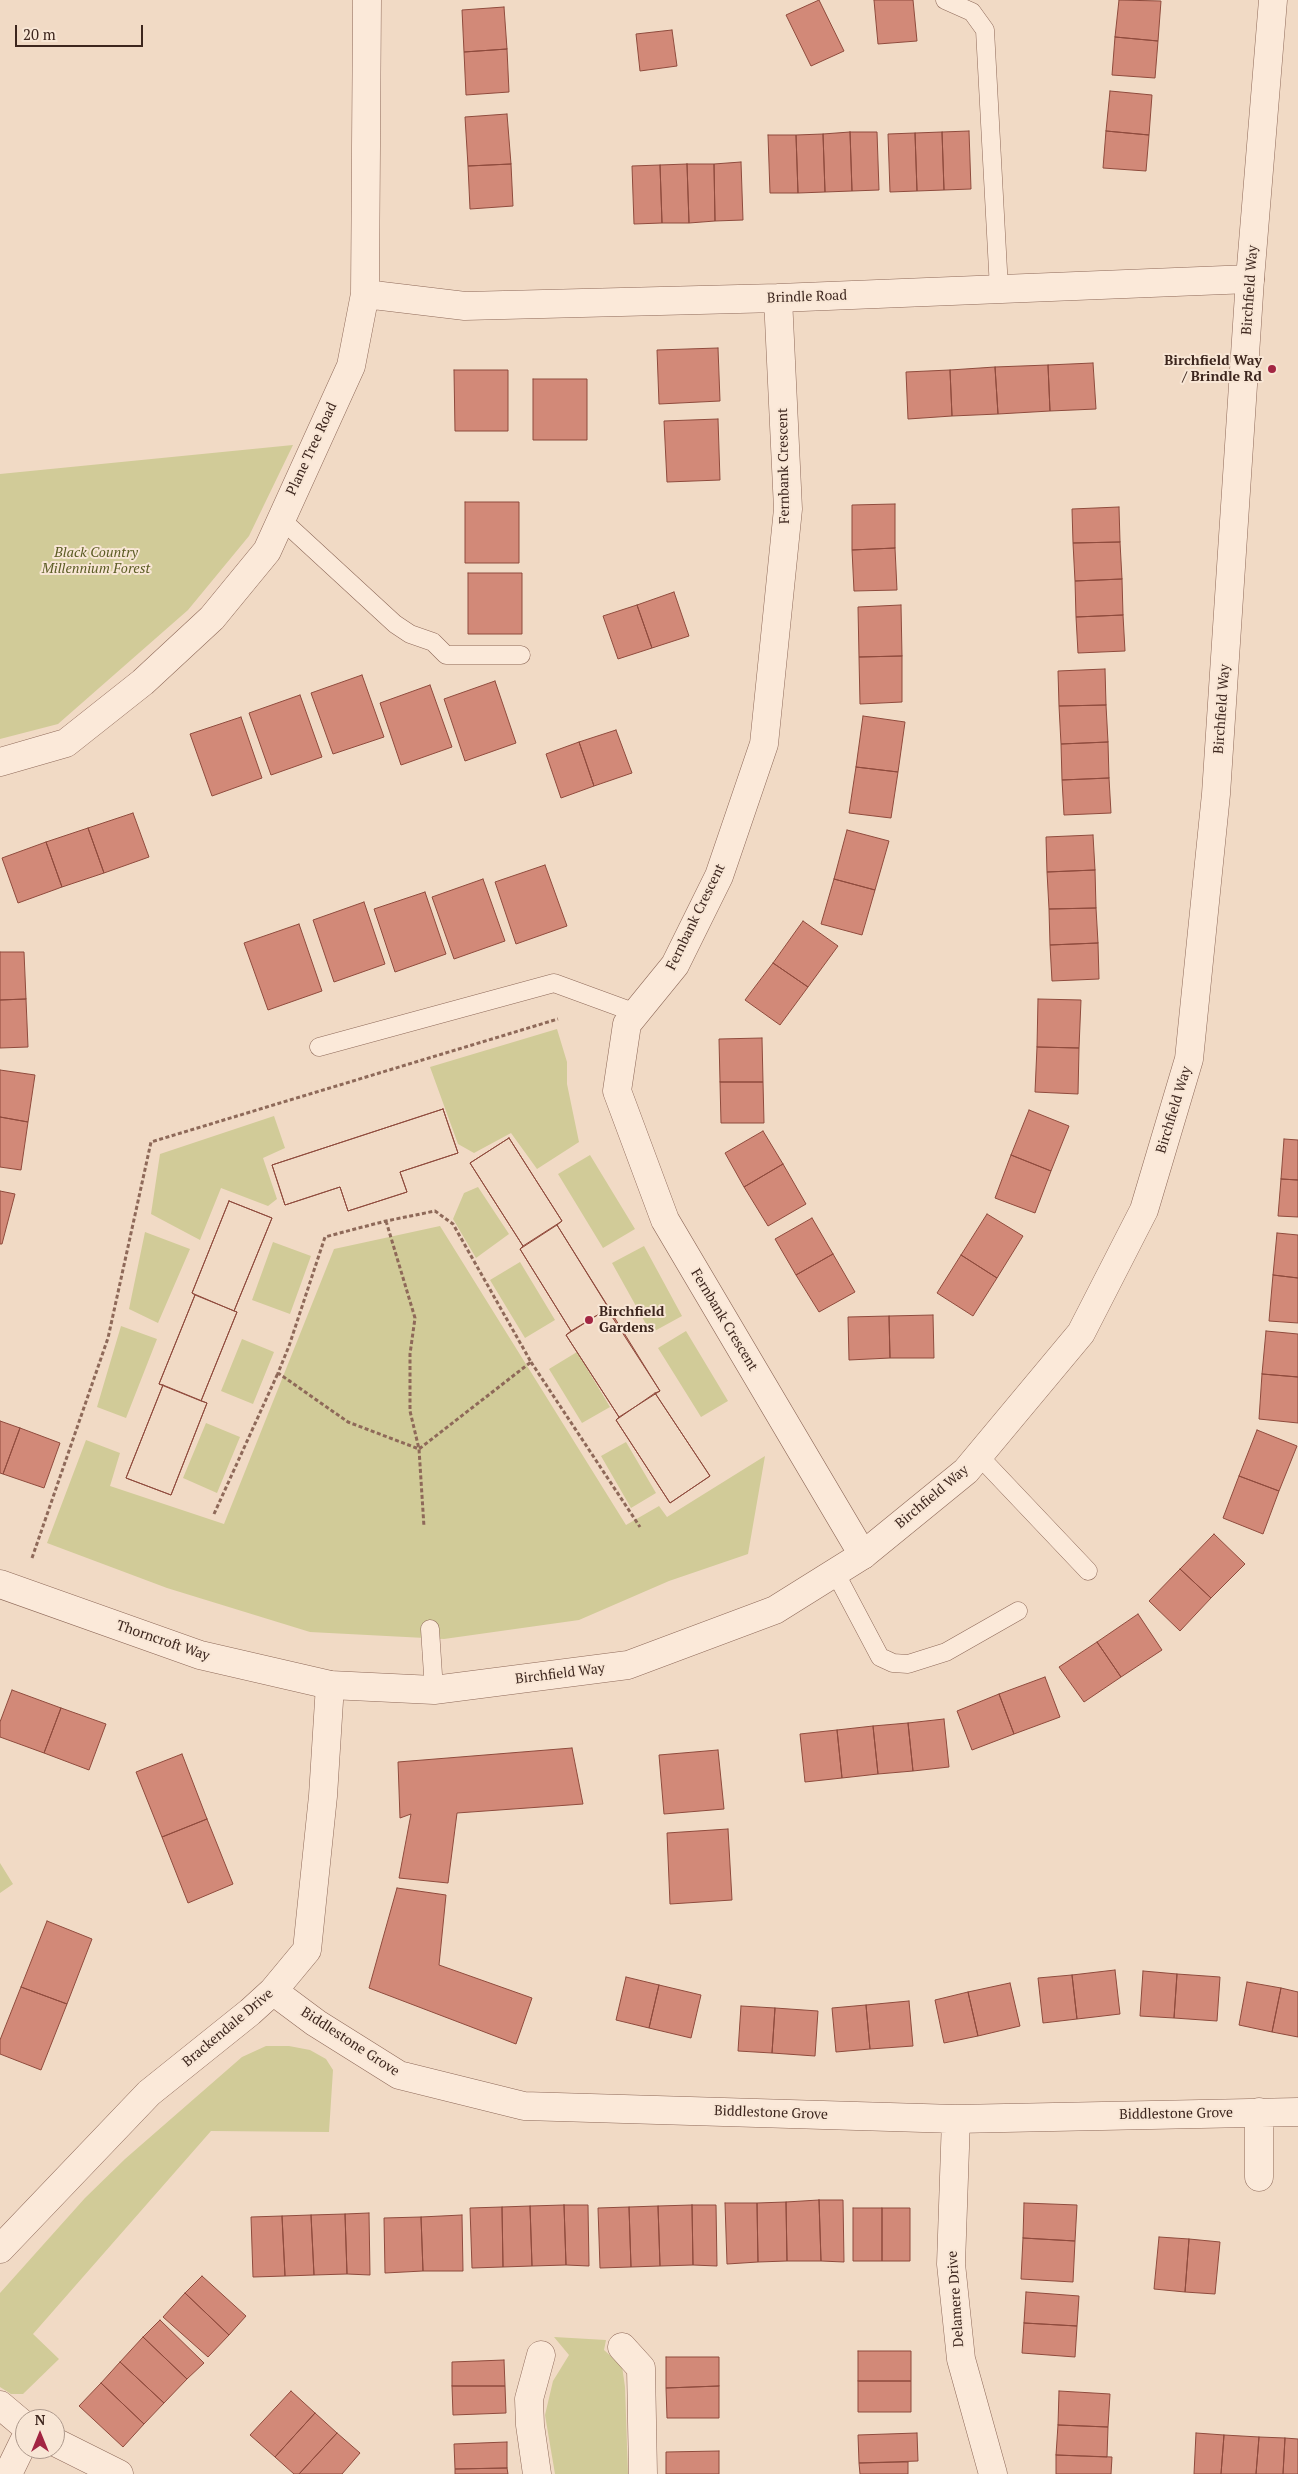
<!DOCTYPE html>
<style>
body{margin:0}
#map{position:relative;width:1298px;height:2474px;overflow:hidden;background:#f1dac5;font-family:"PT Serif",serif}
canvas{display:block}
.north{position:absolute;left:15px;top:2409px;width:50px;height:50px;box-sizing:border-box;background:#f8e6d5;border:1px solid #ad998c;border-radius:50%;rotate:0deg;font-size:14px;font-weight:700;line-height:20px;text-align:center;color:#3d261e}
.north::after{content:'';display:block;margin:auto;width:18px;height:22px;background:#a22542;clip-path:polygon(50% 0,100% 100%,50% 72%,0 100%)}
.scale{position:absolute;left:15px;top:25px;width:128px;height:22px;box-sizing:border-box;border:2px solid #3d261e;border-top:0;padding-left:6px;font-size:15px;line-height:18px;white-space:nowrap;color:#3d261e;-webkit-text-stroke:4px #f8e6d5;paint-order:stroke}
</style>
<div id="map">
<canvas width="1298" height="2474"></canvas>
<div class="north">N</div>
<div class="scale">20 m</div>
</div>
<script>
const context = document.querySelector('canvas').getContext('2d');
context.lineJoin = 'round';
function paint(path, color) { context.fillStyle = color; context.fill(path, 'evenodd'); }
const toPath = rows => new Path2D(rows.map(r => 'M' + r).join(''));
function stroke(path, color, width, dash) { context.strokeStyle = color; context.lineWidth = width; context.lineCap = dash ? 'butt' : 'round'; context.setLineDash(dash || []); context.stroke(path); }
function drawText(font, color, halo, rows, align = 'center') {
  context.font = font + ' "PT Serif",serif'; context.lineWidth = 4; context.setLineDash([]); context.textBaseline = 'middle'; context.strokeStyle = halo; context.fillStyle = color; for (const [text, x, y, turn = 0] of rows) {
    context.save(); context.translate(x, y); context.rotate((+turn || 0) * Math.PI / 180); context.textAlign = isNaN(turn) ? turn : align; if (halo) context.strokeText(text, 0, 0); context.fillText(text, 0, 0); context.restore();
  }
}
paint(toPath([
 [293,445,249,536,188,610,58,724,0,739,0,474],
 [557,1029,567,1062,567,1084,579,1142,537,1169,511,1133,474,1153,458,1144,430,1067],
 [274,1116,285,1148,263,1158,277,1199,268,1206,221,1188,200,1240,151,1214,160,1154],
 [590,1155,635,1229,603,1248,558,1174],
 [478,1187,509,1234,476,1258,453,1219,464,1193],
 [440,1226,626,1525,659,1506,667,1517,765,1456,748,1554,669,1581,579,1620,444,1639,310,1632,167,1588,47,1543,86,1440,120,1453,110,1486,224,1524,334,1249],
 [145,1232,190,1249,158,1323,129,1309],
 [273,1242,311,1256,290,1314,252,1300],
 [644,1246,682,1316,651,1333,612,1263],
 [520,1262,555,1320,525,1338,490,1280],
 [121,1326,157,1339,126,1418,97,1407],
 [686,1331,728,1401,701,1417,658,1348],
 [242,1339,274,1352,253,1404,221,1391],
 [577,1352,610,1407,582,1423,549,1369],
 [206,1423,240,1437,217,1493,183,1478],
 [626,1442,656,1493,631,1508,601,1456],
 [0,1863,13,1884,0,1893],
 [266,2046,289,2046,310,2050,326,2059,333,2070,329,2132,211,2131,33,2334,59,2359,23,2394,11,2394,0,2387,0,2293,85,2198,125,2159,242,2057],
 [554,2337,606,2340,604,2350,622,2366,625,2387,628,2474,555,2474,545,2415,553,2381,569,2355]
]), '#d1cb98');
const building = toPath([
 [819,0,844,51,811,66,786,15,819,0],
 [874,0,913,0,917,41,878,44,874,0],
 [1119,0,1161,1,1158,41,1115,37,1119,0],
 [504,7,507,49,464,52,462,10,504,7],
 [672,30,677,66,640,71,636,34,672,30],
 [1115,37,1158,41,1155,78,1112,75,1115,37],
 [507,49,509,92,466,95,464,52,507,49],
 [1110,91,1152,95,1149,135,1106,131,1110,91],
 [507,114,511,164,468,166,465,117,507,114],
 [969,131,971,189,944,190,942,132,969,131],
 [1106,131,1149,135,1146,171,1103,168,1106,131],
 [850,132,852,191,825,192,823,134,850,132],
 [850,132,877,132,879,190,852,191,850,132],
 [942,132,944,190,917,191,915,133,942,132],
 [915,133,917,191,890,192,888,134,915,133],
 [823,134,825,192,798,193,796,135,823,134],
 [768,135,796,135,798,193,770,193,768,135],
 [741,162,743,220,715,221,714,164,741,162],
 [511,164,513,206,470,209,468,166,511,164],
 [687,164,689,223,662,223,660,165,687,164],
 [687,164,714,164,715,221,689,223,687,164],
 [660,165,662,223,634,224,632,166,660,165],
 [718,348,720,401,659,404,657,350,718,348],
 [1093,363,1096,409,1050,411,1048,365,1093,363],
 [1048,365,1050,411,998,414,995,367,1048,365],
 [995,367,998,414,952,416,950,370,995,367],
 [454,370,508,370,508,431,455,431,454,370],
 [950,370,952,416,908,419,906,372,950,370],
 [533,379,587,379,587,440,533,440,533,379],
 [718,419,720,480,667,482,664,421,718,419],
 [465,502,519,502,519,563,465,563,465,502],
 [895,504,895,548,852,550,852,505,895,504],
 [1119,507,1120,542,1073,543,1072,509,1119,507],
 [1120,542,1122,579,1075,581,1073,543,1120,542],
 [895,548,897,590,854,591,852,550,895,548],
 [468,573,522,573,522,634,468,634,468,573],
 [1122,579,1123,615,1076,617,1075,581,1122,579],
 [674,592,689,636,652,648,637,605,674,592],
 [637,605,652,648,618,659,603,616,637,605],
 [901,605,902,656,859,657,858,607,901,605],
 [1123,615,1125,651,1078,653,1076,617,1123,615],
 [902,656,902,702,860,704,859,657,902,656],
 [1105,669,1106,705,1059,706,1058,671,1105,669],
 [362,675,384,737,333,754,311,693,362,675],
 [495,681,516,743,465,761,444,699,495,681],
 [430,685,452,747,401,765,380,703,430,685],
 [300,695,322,757,271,775,249,713,300,695],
 [1106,705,1108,742,1061,744,1059,706,1106,705],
 [863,716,905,722,898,772,856,767,863,716],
 [241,717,262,778,212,796,190,734,241,717],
 [616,730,632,773,594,786,579,742,616,730],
 [579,742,594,786,561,798,546,754,579,742],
 [1108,742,1109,778,1062,780,1061,744,1108,742],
 [856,767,898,772,891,818,849,813,856,767],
 [1109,778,1111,813,1064,815,1062,780,1109,778],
 [133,813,149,857,104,873,88,828,133,813],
 [88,828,104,873,62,887,46,842,88,828],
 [847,830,889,841,875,890,834,879,847,830],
 [1093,835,1095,870,1047,872,1046,837,1093,835],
 [46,842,62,887,18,903,2,858,46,842],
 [545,865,567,926,516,944,495,882,545,865],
 [1095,870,1096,908,1049,909,1047,872,1095,870],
 [483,879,505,941,454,959,432,897,483,879],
 [834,879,875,890,862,935,821,924,834,879],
 [425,892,446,954,395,972,374,909,425,892],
 [364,902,385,964,334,982,313,920,364,902],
 [1096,908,1098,943,1050,945,1049,909,1096,908],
 [803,921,838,946,808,987,773,963,803,921],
 [299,924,322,991,268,1010,244,943,299,924],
 [1098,943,1099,979,1052,981,1050,945,1098,943],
 [0,952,24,952,26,999,0,1000,0,952],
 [773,963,808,987,780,1025,745,1000,773,963],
 [26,999,28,1047,0,1048,0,1000,26,999],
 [1038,999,1081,1000,1079,1048,1037,1047,1038,999],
 [762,1038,763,1082,720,1082,719,1039,762,1038],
 [1037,1047,1079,1048,1078,1094,1035,1092,1037,1047],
 [0,1070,35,1075,28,1122,0,1117,0,1070],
 [720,1082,763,1082,764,1123,721,1123,720,1082],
 [443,1109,458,1153,400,1172,407,1192,348,1211,340,1187,285,1205,272,1165,443,1109],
 [443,1109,458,1153,400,1172,407,1192,348,1211,340,1187,285,1205,272,1165,443,1109],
 [1029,1110,1069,1126,1051,1171,1011,1155,1029,1110],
 [0,1117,28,1122,21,1170,0,1167,0,1117],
 [763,1131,783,1164,744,1187,725,1153,763,1131],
 [509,1138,562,1221,557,1225,660,1391,655,1393,710,1476,670,1503,616,1420,619,1417,566,1335,571,1331,520,1249,523,1246,470,1163,509,1138],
 [509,1138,562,1221,523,1246,470,1163,509,1138],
 [1284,1139,1298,1140,1298,1180,1281,1179,1284,1139],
 [1011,1155,1051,1171,1035,1213,995,1198,1011,1155],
 [783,1164,806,1204,768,1226,744,1187,783,1164],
 [1281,1179,1298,1180,1298,1217,1278,1216,1281,1179],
 [0,1191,15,1194,2,1244,0,1244,0,1191],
 [229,1201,272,1218,234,1311,237,1312,201,1401,207,1403,171,1495,126,1478,163,1385,159,1384,195,1295,192,1293,229,1201],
 [229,1201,272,1218,234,1311,192,1293,229,1201],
 [987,1214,1023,1236,997,1278,961,1255,987,1214],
 [812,1218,833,1254,796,1275,775,1239,812,1218],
 [557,1225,609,1308,571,1331,520,1249,557,1225],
 [1277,1233,1298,1235,1298,1278,1273,1275,1277,1233],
 [833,1254,855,1292,819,1312,796,1275,833,1254],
 [961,1255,997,1278,973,1316,937,1293,961,1255],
 [1273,1275,1298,1278,1298,1323,1269,1321,1273,1275],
 [195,1295,237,1312,201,1401,159,1384,195,1295],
 [607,1309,660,1391,619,1417,566,1335,607,1309],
 [933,1315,934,1358,890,1358,889,1316,933,1315],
 [889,1316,890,1358,849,1360,848,1317,889,1316],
 [1266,1331,1298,1334,1298,1377,1262,1374,1266,1331],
 [1262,1374,1298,1377,1298,1423,1259,1419,1262,1374],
 [163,1385,207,1403,171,1495,126,1478,163,1385],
 [655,1393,710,1476,670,1503,616,1420,655,1393],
 [0,1421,20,1428,3,1474,0,1473,0,1421],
 [20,1428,60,1443,44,1488,3,1474,20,1428],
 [1257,1430,1297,1446,1279,1491,1239,1476,1257,1430],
 [1239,1476,1279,1491,1263,1534,1223,1518,1239,1476],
 [1214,1534,1245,1564,1211,1598,1180,1569,1214,1534],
 [1180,1569,1211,1598,1180,1631,1149,1601,1180,1569],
 [1138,1614,1162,1650,1121,1677,1097,1642,1138,1614],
 [1097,1642,1121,1677,1084,1702,1059,1667,1097,1642],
 [1045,1677,1060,1717,1014,1734,999,1694,1045,1677],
 [12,1690,61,1708,44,1753,0,1737,0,1722,12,1690],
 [999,1694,1014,1734,972,1750,957,1711,999,1694],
 [61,1708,106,1724,89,1770,44,1753,61,1708],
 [944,1719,949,1767,913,1771,908,1723,944,1719],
 [908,1723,913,1771,878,1774,873,1726,908,1723],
 [873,1726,878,1774,842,1778,837,1730,873,1726],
 [837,1730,842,1778,805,1782,800,1734,837,1730],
 [572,1748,583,1804,457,1813,448,1883,399,1878,411,1814,400,1818,398,1762,572,1748],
 [718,1750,724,1809,664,1814,659,1755,718,1750],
 [182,1754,207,1819,162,1837,136,1772,182,1754],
 [207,1819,233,1884,188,1903,162,1837,207,1819],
 [728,1829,732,1900,670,1904,667,1833,728,1829],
 [397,1888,446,1895,439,1965,532,1998,516,2044,369,1988,397,1888],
 [47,1921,92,1939,67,2004,21,1987,47,1921],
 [1115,1970,1120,2014,1077,2019,1072,1975,1115,1970],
 [1143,1971,1177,1974,1174,2018,1140,2016,1143,1971],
 [1177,1974,1220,1977,1217,2021,1174,2018,1177,1974],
 [1072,1975,1077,2019,1043,2023,1038,1978,1072,1975],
 [626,1977,659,1985,649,2028,616,2020,626,1977],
 [1247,1982,1281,1988,1272,2032,1239,2025,1247,1982],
 [1010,1983,1020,2026,978,2036,968,1992,1010,1983],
 [659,1985,701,1995,691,2038,649,2028,659,1985],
 [21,1987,67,2004,41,2070,0,2054,0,2040,21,1987],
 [1281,1988,1298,1992,1298,2037,1272,2032,1281,1988],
 [968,1992,978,2036,944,2043,935,2000,968,1992],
 [909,2001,913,2046,870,2049,866,2005,909,2001],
 [866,2005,870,2049,836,2052,832,2008,866,2005],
 [741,2006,775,2008,772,2053,738,2051,741,2006],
 [775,2008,818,2011,815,2056,772,2053,775,2008],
 [819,2200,821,2261,787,2261,786,2202,819,2200],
 [819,2200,843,2200,844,2262,821,2261,819,2200],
 [786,2202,787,2261,758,2262,757,2203,786,2202],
 [725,2203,757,2203,758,2262,727,2264,725,2203],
 [1024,2203,1077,2205,1075,2241,1023,2238,1024,2203],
 [564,2205,566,2265,532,2266,530,2206,564,2205],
 [564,2205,588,2205,589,2266,566,2265,564,2205],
 [692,2205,693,2265,660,2266,658,2206,692,2205],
 [692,2205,716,2205,717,2266,693,2265,692,2205],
 [530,2206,532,2266,503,2267,502,2207,530,2206],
 [658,2206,660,2266,631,2267,629,2207,658,2206],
 [502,2207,503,2267,472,2268,470,2208,502,2207],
 [629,2207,631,2267,600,2268,598,2208,629,2207],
 [853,2208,882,2208,882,2261,853,2261,853,2208],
 [882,2208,910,2208,910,2261,882,2261,882,2208],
 [369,2213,370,2275,347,2274,345,2214,369,2213],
 [345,2214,347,2274,314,2275,311,2215,345,2214],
 [311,2215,314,2275,285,2276,282,2216,311,2215],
 [462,2215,463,2271,423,2271,421,2217,462,2215],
 [282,2216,285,2276,253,2277,251,2217,282,2216],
 [421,2217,423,2271,385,2273,384,2218,421,2217],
 [1159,2237,1189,2239,1185,2292,1154,2289,1159,2237],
 [1023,2238,1075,2241,1073,2282,1021,2279,1023,2238],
 [1189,2239,1220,2242,1215,2294,1185,2292,1189,2239],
 [202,2276,246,2316,229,2335,185,2293,202,2276],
 [1026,2292,1079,2296,1077,2326,1024,2323,1026,2292],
 [185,2293,229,2335,208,2357,163,2317,185,2293],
 [160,2320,204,2363,187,2379,143,2337,160,2320],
 [1024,2323,1077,2326,1075,2357,1022,2353,1024,2323],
 [143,2337,187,2379,164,2403,120,2362,143,2337],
 [858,2351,911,2351,911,2381,858,2381,858,2351],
 [666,2357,719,2357,719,2386,666,2388,666,2357],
 [504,2360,505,2386,452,2386,452,2362,504,2360],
 [120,2362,164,2403,144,2424,101,2383,120,2362],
 [858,2381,911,2381,911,2412,858,2412,858,2381],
 [101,2383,144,2424,123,2447,79,2406,101,2383],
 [452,2386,505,2386,506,2413,453,2415,452,2386],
 [719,2386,719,2418,667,2418,666,2388,719,2386],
 [291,2391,315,2413,275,2457,250,2435,291,2391],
 [1059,2391,1110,2394,1108,2427,1058,2425,1059,2391],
 [315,2413,337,2433,299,2474,294,2474,275,2457,315,2413],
 [1058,2425,1108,2427,1107,2457,1056,2455,1058,2425],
 [337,2433,360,2453,342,2474,299,2474,337,2433],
 [917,2433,918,2461,859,2463,858,2435,917,2433],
 [1196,2433,1224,2435,1221,2474,1194,2474,1196,2433],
 [1224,2435,1259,2437,1256,2474,1221,2474,1224,2435],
 [1259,2437,1285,2438,1283,2474,1256,2474,1259,2437],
 [1285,2438,1298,2439,1298,2474,1283,2474,1285,2438],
 [507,2442,507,2468,455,2469,454,2444,507,2442],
 [719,2451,719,2474,666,2474,666,2452,719,2451],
 [1056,2455,1112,2457,1111,2474,1056,2474,1056,2455],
 [908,2462,908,2474,860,2474,859,2463,908,2462],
 [507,2468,508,2474,455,2474,455,2469,507,2468]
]);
paint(building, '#d28978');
stroke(building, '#8f4b3d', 1);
const service = toPath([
 [945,0,972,12,985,30,999,289],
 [281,519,395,624,410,634,433,642,446,655,521,655],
 [319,1047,554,983,636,1013],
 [979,1456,1088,1571],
 [835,1572,880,1657,893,1663,908,1664,946,1652,1018,1611],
 [430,1629,434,1690]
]);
const minor = toPath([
 [365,294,465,306,778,298,1250,279],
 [778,298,788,509,764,744,719,876,675,965,627,1024,617,1091,665,1220,863,1555],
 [0,762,66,743,143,682,212,618,267,551,351,366,365,294,367,0],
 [273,1991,316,2023,399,2075,524,2106,956,2119,1298,2112],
 [1259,2112,1259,2177],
 [956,2119,951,2264,961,2359,993,2474],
 [0,2249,149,2093,250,2012,273,1991,307,1950,323,1796,330,1685],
 [622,2347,641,2368,643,2474],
 [0,2405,25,2426],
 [55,2442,119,2474],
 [8,2474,25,2439],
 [537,2474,530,2425,529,2399,541,2355]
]);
const tertiary = toPath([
 [0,1584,200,1655,330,1685,434,1690,628,1665,775,1610,863,1555,966,1471,1081,1333,1144,1210,1189,1059,1216,794,1250,279,1273,0]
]);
stroke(service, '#8e6959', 19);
stroke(minor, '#8e6959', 29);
stroke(tertiary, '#8e6959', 29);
stroke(toPath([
 [386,1221,415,1318,410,1354,410,1411,419,1449,531,1362,453,1224,435,1211,386,1221,355,1229,325,1237,289,1346,278,1373,348,1422,419,1449,424,1527],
 [531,1362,640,1527],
 [214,1514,278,1373],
 [32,1558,108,1338,151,1142,558,1019]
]), '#8e6959', 3, [4, 2.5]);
stroke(service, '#fbe9d9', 18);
stroke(minor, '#fbe9d9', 28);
stroke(tertiary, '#fbe9d9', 28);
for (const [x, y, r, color] of [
 [1272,369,5,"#a22542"],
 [589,1320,5,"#a22542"]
]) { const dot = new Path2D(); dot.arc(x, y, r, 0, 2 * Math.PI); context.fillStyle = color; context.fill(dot); stroke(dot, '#f8e6d5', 2); }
drawText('14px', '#3d261e', '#f8e6d5', [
 ["Birchfield Way",1250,290,-86],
 ["Brindle Road",807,297,-2],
 ["Plane Tree Road",312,449,-65],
 ["Fernbank Crescent",784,466,-91],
 ["Birchfield Way",1222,709,-86],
 ["Fernbank Crescent",696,917,-64],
 ["Birchfield Way",1174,1110,-73],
 ["Fernbank Crescent",724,1320,59],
 ["Birchfield Way",932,1497,-40],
 ["Thorncroft Way",163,1641,19],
 ["Birchfield Way",560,1674,-7],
 ["Brackendale Drive",228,2028,-40],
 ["Biddlestone Grove",350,2042,33],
 ["Biddlestone Grove",771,2113,2],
 ["Biddlestone Grove",1176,2114,-1],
 ["Delamere Drive",956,2299,-94]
]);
drawText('bold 14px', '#3d261e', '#f8e6d5', [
 ["Birchfield Way",1262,361],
 ["/ Brindle Rd",1262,377],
 ["Birchfield",599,1312,"left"],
 ["Gardens",599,1328,"left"]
], 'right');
drawText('italic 14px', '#5a5b23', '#f8e6d5', [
 ["Black Country",96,553],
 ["Millennium Forest",96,569]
]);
</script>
